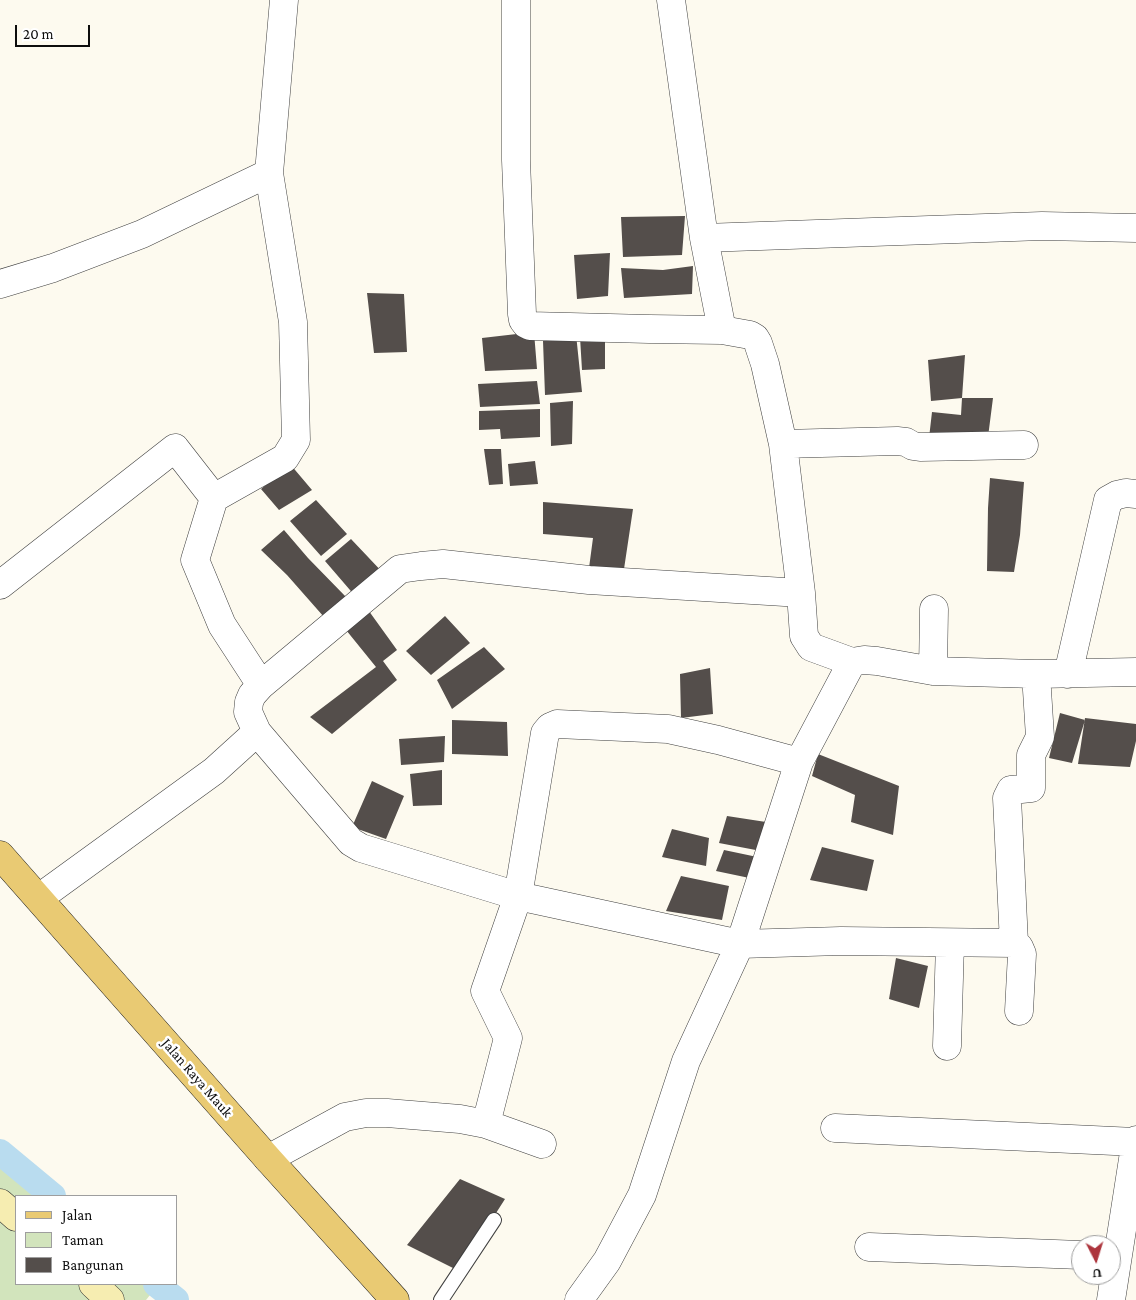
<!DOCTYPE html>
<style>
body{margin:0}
#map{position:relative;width:1136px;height:1300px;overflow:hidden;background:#fdfaef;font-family:"Crimson Pro",serif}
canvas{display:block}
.legend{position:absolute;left:15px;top:1195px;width:162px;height:90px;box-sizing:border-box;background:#fff;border:1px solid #9e9e9e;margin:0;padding:6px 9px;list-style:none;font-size:15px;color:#0d0d0d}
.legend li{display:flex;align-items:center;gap:10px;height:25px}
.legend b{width:25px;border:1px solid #9e9e9e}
.north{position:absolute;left:1071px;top:1235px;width:50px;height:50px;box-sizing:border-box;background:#fff;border:1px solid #9e9e9e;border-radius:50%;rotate:175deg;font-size:14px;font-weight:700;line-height:20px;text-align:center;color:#0d0d0d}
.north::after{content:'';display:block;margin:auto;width:18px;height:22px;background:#ad353d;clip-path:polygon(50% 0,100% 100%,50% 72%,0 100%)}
.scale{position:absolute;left:15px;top:25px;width:75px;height:22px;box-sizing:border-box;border:2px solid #0d0d0d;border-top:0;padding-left:6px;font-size:15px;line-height:18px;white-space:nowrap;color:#0d0d0d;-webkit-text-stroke:4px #fff;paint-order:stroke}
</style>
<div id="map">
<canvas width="1136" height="1300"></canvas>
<ul class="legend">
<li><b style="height:6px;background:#e9ca73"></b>Jalan</li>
<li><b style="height:14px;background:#d2e4bc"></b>Taman</li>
<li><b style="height:14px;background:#544e4b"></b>Bangunan</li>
</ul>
<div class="north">U</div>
<div class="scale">20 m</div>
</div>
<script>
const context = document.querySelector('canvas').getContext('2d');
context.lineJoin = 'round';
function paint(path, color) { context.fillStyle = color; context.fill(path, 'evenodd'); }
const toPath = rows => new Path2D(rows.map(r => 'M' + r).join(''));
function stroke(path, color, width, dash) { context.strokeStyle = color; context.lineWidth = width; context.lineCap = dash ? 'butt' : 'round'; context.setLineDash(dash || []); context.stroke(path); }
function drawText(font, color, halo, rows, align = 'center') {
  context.font = font + ' "Crimson Pro",serif'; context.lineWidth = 5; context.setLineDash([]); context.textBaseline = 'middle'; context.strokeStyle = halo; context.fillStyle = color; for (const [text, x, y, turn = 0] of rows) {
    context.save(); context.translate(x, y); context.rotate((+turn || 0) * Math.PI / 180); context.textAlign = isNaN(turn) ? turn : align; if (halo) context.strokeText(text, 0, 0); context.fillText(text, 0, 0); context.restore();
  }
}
paint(toPath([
 [0,1160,43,1196,16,1196,16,1284,147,1284,154,1290,146,1300,0,1300]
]), '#d2e4bc');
stroke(toPath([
 [0,1152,53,1196],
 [156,1284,176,1300]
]), '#b9dcef', 26);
paint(toPath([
 [685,216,682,255,623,257,621,217],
 [610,253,608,296,577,299,574,255],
 [693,266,692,294,624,298,621,268,663,270],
 [367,293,404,294,407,352,374,353],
 [534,332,537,369,485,371,482,338],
 [576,334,582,392,545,395,543,341],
 [605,335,605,369,582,370,580,337],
 [965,355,962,398,931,401,928,360],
 [537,381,540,404,480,407,478,384],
 [962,398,993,398,988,437,929,438,932,412,961,415],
 [573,401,572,444,551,446,550,403],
 [540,409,540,437,501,439,500,429,479,430,479,411],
 [484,449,501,449,503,484,489,485],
 [535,461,538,484,510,486,508,464],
 [290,464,312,490,279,510,261,489],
 [990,478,1024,482,1020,535,1014,572,987,571,988,508],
 [316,500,347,534,321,556,290,521],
 [543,502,633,509,624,569,589,568,593,538,543,534],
 [284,530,308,558,346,597,324,617,287,575,261,550],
 [351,539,386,576,356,597,325,561],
 [366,607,397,650,383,661,397,680,332,734,310,717,376,667,342,625],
 [445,616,470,643,431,675,406,651],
 [484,647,505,669,452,709,437,680],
 [710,668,713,714,681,718,680,674],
 [1060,713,1085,720,1072,763,1049,758],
 [1085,718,1136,724,1136,741,1130,767,1078,764],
 [452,720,507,722,508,756,452,754],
 [445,736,444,762,401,765,399,739],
 [818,754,899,786,893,835,851,822,855,795,812,776],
 [442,770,442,805,413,806,410,774],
 [372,781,404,796,386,839,352,827],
 [727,816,766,822,761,851,719,843],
 [672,829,709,838,706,866,662,857],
 [822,847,874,860,867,891,810,880],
 [724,850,762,858,759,880,716,871],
 [681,876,729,886,722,920,666,911],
 [896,958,928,966,919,1008,889,999],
 [460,1179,505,1199,459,1271,407,1245]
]), '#544e4b');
const lane = toPath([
 [441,1300,494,1220]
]);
const street = toPath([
 [516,0,516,160,522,314,523,320,526,324,530,326,649,329,722,330,750,335,755,338,758,343,765,364,783,444,801,593,804,636,811,647,852,662,864,660,877,661,933,671,1036,674,1136,672],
 [671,0,704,238,722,330],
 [704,238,1042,226,1136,228],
 [0,284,53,268,142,234,269,173],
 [783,444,897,441,906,442,913,446,920,447,1024,445],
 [214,498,195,560,222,625,261,685],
 [0,585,175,448,214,498,285,458,296,440,293,322,269,173,284,0],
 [801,593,589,580,443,564,421,566,400,569,261,685,252,695,249,702,248,712,257,732,351,842,361,848,518,896,740,944,841,941,1014,943,1019,947,1022,954,1019,1011],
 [933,671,934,609],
 [1068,674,1108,500,1117,495,1126,493,1136,494],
 [39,898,214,771,257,732],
 [1014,943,1007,798,1011,790,1031,788,1031,755,1040,737,1036,674],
 [947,1046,950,943],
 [486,1124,508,1038,485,991,518,896,545,733,550,727,557,724,668,729,718,740,799,762],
 [835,1128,1136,1142],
 [268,1159,345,1117,366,1113,387,1113,460,1119,486,1124,542,1144],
 [869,1247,1081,1255],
 [579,1300,607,1261,642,1195,686,1061,740,944,799,762,852,662],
 [1111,1300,1136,1140]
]);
const secondary = toPath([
 [0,1203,16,1217],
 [93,1284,110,1300]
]);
const primary = toPath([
 [0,855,268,1159,395,1300]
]);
stroke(lane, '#404040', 16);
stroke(street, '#404040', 29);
stroke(secondary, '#2f2f2f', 29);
stroke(primary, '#1e1e1e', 29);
stroke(lane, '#fff', 14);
stroke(street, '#fff', 28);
stroke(secondary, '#f6edb1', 28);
stroke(primary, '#e9ca73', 28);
drawText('15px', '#0d0d0d', '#fff', [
 ["Jalan Raya Mauk",197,1078,49]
]);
</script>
